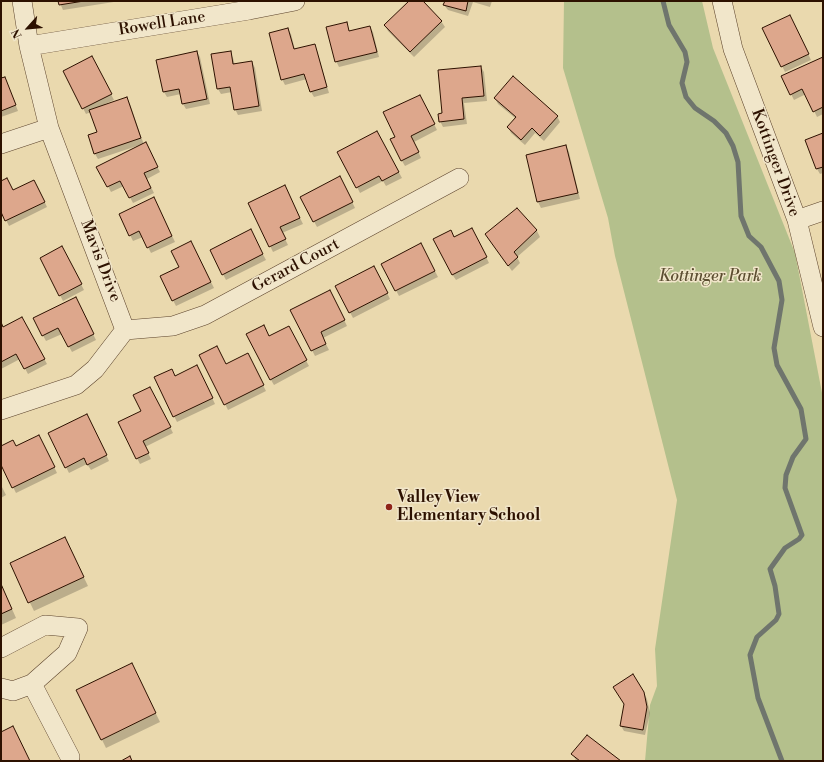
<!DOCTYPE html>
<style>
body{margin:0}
#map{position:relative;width:824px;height:762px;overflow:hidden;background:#ead9ae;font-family:"Libre Bodoni",serif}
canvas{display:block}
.frame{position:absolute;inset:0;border:2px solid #2d1100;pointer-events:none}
.north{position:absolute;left:8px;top:8px;width:40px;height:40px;-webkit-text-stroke:3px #f1e6ca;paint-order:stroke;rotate:243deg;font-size:11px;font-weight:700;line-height:16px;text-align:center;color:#2d1100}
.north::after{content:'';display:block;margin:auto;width:14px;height:18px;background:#2d1100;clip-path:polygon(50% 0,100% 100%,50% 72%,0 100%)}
</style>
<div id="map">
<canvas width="824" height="762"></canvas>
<div class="frame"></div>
<div class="north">N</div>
</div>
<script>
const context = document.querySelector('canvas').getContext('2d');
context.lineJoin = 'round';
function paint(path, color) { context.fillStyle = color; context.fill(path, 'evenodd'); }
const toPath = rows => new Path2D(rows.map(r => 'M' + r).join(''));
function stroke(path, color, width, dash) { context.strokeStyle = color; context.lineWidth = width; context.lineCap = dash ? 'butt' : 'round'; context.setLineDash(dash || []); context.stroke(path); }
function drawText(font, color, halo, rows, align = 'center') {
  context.font = font + ' "Libre Bodoni",serif'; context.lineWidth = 3; context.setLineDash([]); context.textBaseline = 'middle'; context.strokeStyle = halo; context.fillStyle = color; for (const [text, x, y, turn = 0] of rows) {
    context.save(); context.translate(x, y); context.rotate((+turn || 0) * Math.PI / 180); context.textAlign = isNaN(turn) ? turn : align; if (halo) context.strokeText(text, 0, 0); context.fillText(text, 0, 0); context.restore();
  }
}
paint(toPath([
 [564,1,702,1,713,48,795,253,823,398,823,761,645,761,650,705,657,686,655,649,677,500,615,256,608,218,563,68]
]), '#b4c08c');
paint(toPath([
 [59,1,120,1,63,10],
 [410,1,421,1,441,21,445,27,414,57,388,31,385,25],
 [446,1,492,1,490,7,473,2,468,16,448,10,444,5],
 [793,22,811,60,785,72,764,29],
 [346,23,350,32,370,27,373,32,379,57,339,67,336,61],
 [288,29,291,34,295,50,314,45,317,51,329,93,314,97,311,92,307,79,285,85,282,79],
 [197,52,200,57,210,104,186,109,183,104,181,94,167,97,164,92],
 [230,52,233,58,235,65,252,62,255,68,262,111,238,115,235,109,232,92,221,94,218,89],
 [823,59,823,114,817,117,806,94,794,100,791,94],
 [95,63,114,100,105,104,106,105,127,98,130,104,144,145,148,149,160,172,147,179,154,193,133,203,124,186,111,192,98,167,141,146,140,145,98,159,95,154,98,132,91,112,86,114,64,71],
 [481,67,484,72,487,101,464,103,467,124,443,127,440,121,443,114],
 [5,78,18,111,1,117,1,79],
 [495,98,557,116,560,122,544,141,535,133,525,145,511,133,508,127,515,118,498,104],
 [423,102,437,130,414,142,421,158,405,166,402,161,396,137],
 [377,132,402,178,386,186,383,181,360,193,357,187],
 [823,134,823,173,820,174,817,169],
 [566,146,569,152,580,199,541,208,538,202,527,155],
 [1,182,13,191,37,186,47,207,9,226,1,210],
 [343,183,355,208,317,227,301,197],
 [287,192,303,224,282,233,288,245,273,252,249,203],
 [157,204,175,242,151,253,143,237,133,241,130,235],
 [516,209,537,231,540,237,517,257,520,263,512,271,489,239],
 [475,234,489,263,456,280,452,274,454,238],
 [253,236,266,260,226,280,211,251],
 [194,248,214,288,176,306,161,277,180,267],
 [424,250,438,277,399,296,382,264],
 [65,253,84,290,63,301,41,258],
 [377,272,390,299,353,318,336,286],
 [333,297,347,326,323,338,329,350,315,356,292,311],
 [78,304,96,340,72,352,62,334,46,341,34,319],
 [25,323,47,364,28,374,20,359,1,369,1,324,3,328],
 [288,328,309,366,274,385,271,380,269,338],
 [201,355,226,365,250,360,266,391,228,410],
 [200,372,215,404,177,422,155,378,175,377],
 [153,393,173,433,145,447,151,459,140,464,119,423,142,411],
 [90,421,109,461,91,470,87,464,69,473,66,467],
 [42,442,57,473,16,493,1,463,1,447,16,447],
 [1,485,6,495,1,498],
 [69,547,88,586,34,611,11,564],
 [1,584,16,618,1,625],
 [136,673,160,722,106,748,78,691],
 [644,693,647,699,650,713,645,735,624,731,621,726],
 [573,754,619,761,576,761]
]), '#0003');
stroke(toPath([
 [663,1,669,25,685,52,687,62,682,83,686,97,695,108,714,121,726,133,733,146,738,162,741,216,749,236,761,247,779,281,782,300,774,348,777,365,801,409,806,439,793,457,786,475,785,488,802,535,799,539,785,548,770,569,775,586,779,614,776,620,757,637,750,655,758,698,782,761]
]), '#6f756d', 5);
const building = toPath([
 [58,1,84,1,59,5,58,1],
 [409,1,423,1,442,21,410,52,384,25,409,1],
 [445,1,468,1,466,11,443,5,445,1],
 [790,15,809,54,781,67,762,28,790,15],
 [347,22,349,31,370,26,377,52,335,62,326,27,347,22],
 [288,28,294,49,315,44,327,87,310,92,304,74,281,80,269,33,288,28],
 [197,51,207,99,182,104,179,89,163,92,156,60,197,51],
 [231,51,233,64,252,61,259,106,234,110,230,87,217,89,211,54,231,51],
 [92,56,112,94,82,109,63,71,92,56],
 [823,57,823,107,813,112,802,89,790,95,781,76,823,57],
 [481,66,484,96,462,98,464,119,439,122,438,114,442,113,438,70,481,66],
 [513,76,558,116,540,136,532,128,521,140,507,127,516,117,494,98,513,76],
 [5,77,16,105,1,111,1,78,5,77],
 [420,95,435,124,411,136,419,152,401,161,390,139,395,137,383,112,420,95],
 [127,97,141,138,94,154,88,135,97,132,89,110,127,97],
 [377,131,399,172,382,181,379,176,356,188,337,152,377,131],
 [823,133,823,167,816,169,805,140,823,133],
 [146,142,158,167,144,173,151,188,129,198,120,181,107,187,96,167,146,142],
 [566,145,578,193,537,202,526,155,566,145],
 [340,176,353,202,313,222,300,197,340,176],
 [7,178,13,190,34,180,45,202,5,221,1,212,1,181,7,178],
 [285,185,300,218,280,227,286,239,269,247,248,203,285,185],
 [154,197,172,236,147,248,139,231,129,236,119,214,154,197],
 [517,208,537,230,514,252,518,257,508,266,485,234,517,208],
 [472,228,487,257,452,275,433,239,451,230,454,237,472,228],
 [251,229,263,254,222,275,210,250,251,229],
 [191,241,211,282,172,301,160,276,179,267,171,251,191,241],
 [421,243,435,271,395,291,381,264,421,243],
 [62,246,82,284,59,296,40,258,62,246],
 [374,266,388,293,349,313,335,286,374,266],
 [330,290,345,320,321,332,326,344,311,351,290,310,330,290],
 [76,297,94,334,68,347,58,328,42,336,33,318,76,297],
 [22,317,45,359,24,369,16,354,1,362,1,322,3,327,22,317],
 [264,325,269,336,289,326,307,360,270,380,246,334,264,325],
 [217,346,226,364,248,353,264,385,224,405,199,355,217,346],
 [197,365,213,398,173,417,154,377,172,369,175,376,197,365],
 [150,387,171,427,143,441,149,453,136,459,118,422,141,411,133,395,150,387],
 [87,414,107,455,87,465,84,458,65,468,48,433,87,414],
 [39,435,55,467,12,488,1,465,1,446,13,440,16,446,39,435],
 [65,537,84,577,28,603,10,563,65,537],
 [1,584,12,609,1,614,1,584],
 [132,663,156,713,101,740,76,690,132,663],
 [633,674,644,692,647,707,643,730,620,726,624,704,613,687,633,674],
 [13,726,30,761,1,761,1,732,13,726],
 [587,735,621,761,580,761,571,754,587,735],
 [130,756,132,761,121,761,130,756]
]);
paint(building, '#dda78c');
stroke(building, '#2d1100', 1);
const minor = toPath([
 [22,1,29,46,49,128,125,330],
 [722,1,733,49,797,220,823,327],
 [29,46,249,10,295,1],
 [1,144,49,128],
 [797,220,823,211],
 [125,330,173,326,205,315,459,178],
 [1,410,76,385,95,369,125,330],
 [1,648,45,625,78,628,67,653,32,684,13,691,1,688],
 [32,684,70,757]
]);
stroke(minor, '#5c432c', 20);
stroke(minor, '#f1e6ca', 19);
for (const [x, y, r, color] of [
 [389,507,4,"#8f2418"]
]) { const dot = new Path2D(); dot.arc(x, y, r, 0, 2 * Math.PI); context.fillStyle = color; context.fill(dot); stroke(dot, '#f1e6ca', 1.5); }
drawText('16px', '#2d1100', '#f1e6ca', [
 ["Rowell Lane",162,24,-9],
 ["Kottinger Drive",775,163,70],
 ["Mavis Drive",100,261,69],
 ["Gerard Court",296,266,-28]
]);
drawText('italic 16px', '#5c4e31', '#f1e6ca', [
 ["Kottinger Park",710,277]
]);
drawText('bold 16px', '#2d1100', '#f1e6ca', [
 ["Valley View",397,498],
 ["Elementary School",397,516]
], 'left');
</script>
